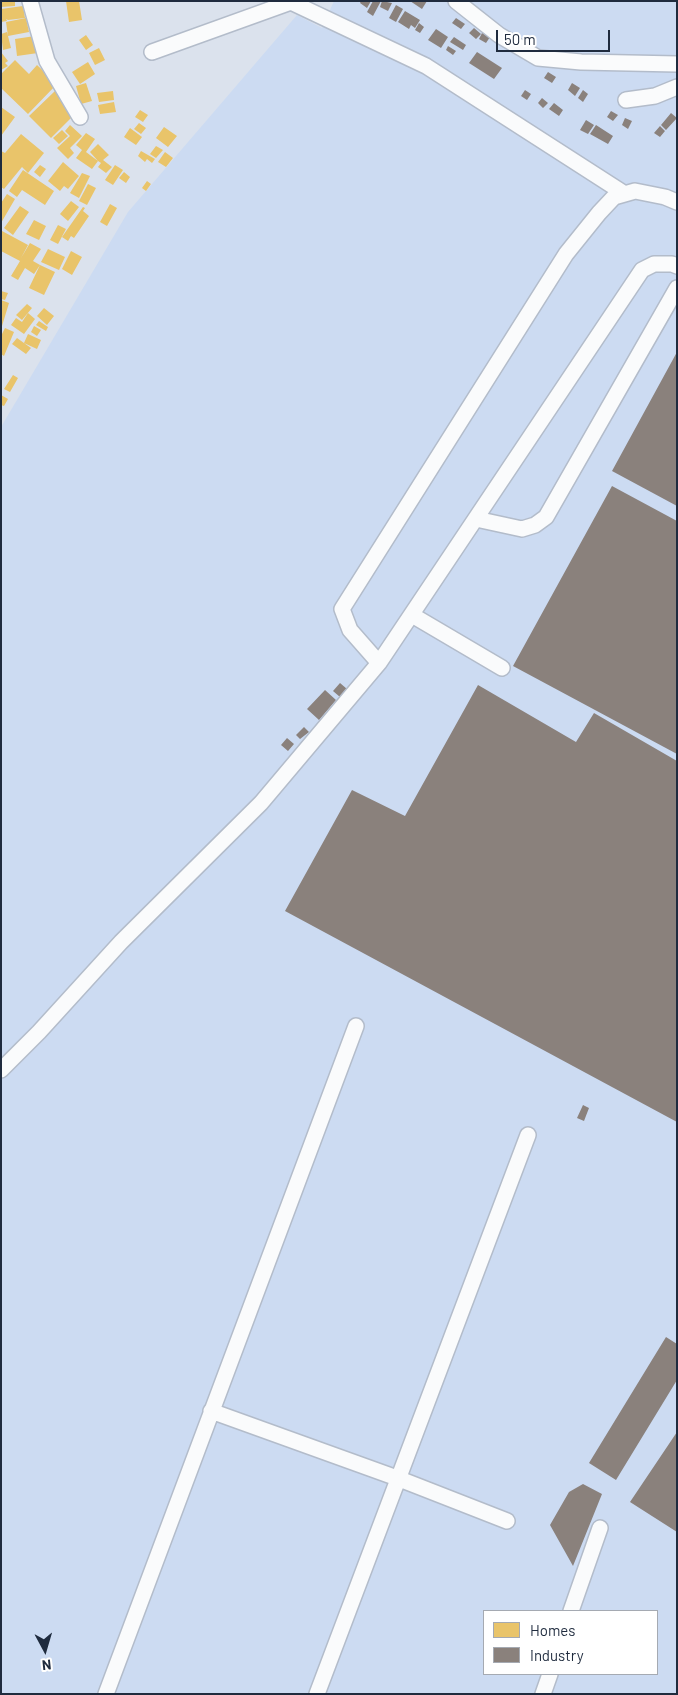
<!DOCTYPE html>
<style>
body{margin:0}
#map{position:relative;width:678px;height:1695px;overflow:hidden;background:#dbe2ed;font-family:Barlow,sans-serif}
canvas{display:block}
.frame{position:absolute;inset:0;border:2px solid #1f2b3e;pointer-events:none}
.legend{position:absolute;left:483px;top:1610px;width:175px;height:65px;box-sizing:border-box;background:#fff;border:1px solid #a5aab2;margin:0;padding:6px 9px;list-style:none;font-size:15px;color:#1f2b3e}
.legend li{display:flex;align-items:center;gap:10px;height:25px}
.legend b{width:25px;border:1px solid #a5aab2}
.north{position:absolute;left:20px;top:1625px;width:50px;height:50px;-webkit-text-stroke:4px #fff;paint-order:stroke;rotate:174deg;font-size:14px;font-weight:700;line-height:20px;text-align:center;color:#1f2b3e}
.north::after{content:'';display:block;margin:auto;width:18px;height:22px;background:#1f2b3e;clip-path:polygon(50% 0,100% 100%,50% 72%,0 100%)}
.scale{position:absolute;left:496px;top:30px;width:114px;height:22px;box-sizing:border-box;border:2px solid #1f2b3e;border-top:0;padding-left:6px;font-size:15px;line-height:18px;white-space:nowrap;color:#1f2b3e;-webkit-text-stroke:4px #fff;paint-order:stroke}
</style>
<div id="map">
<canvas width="678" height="1695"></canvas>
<div class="frame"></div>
<ul class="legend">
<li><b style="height:14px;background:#e9c46a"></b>Homes</li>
<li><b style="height:14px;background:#8a817c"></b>Industry</li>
</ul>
<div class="north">N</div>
<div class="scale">50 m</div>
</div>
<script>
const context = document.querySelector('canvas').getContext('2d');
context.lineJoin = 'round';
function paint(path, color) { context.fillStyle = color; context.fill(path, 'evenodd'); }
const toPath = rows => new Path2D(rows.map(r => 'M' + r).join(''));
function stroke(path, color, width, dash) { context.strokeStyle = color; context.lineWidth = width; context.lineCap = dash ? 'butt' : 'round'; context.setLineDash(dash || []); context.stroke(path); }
paint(toPath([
 [334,1,677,1,677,1694,1,1694,1,427,128,212,297,15,322,28],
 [484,1611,657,1611,657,1674,484,1674]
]), '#ccdbf2');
paint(toPath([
 [1,1,15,1,15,6,1,7],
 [66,1,79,1,82,20,69,22],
 [23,6,25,18,8,20,6,19,7,21,1,22,1,9],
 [26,18,29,32,8,36,6,22],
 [7,32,11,48,3,50,1,34],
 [86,35,93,45,86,50,79,40],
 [35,36,38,53,17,56,15,39],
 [99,48,105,60,95,65,89,53],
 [1,52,8,61,5,63,8,66,1,70],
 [15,60,29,74,37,65,57,84,28,114,1,88,1,74],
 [88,62,95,74,80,84,72,72],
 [86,83,92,101,81,104,76,86],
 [55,91,61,97,59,99,74,115,51,138,29,116],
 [113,91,114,100,99,102,97,93],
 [114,102,116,112,100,114,98,105],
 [1,107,15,117,1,136],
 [140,110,148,115,143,122,135,117],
 [139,123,146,128,141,134,134,129],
 [70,125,82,136,70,148,74,153,68,159,57,148,70,136,65,131],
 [164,127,177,136,168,147,156,138],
 [130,128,142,137,136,145,124,137],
 [62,130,68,136,59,144,53,138],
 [86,133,95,139,86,152,98,161,90,152,98,144,109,155,103,160,112,167,106,173,98,167,101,163,98,161,92,169,76,158,82,150,76,145],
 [21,134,44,153,28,173,22,167,4,189,1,187,1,151,5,153],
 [156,146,163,150,156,158,150,154],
 [141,151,155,159,152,163,147,159,145,162,138,156],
 [165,152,173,158,166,167,158,162],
 [63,162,79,176,68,189,64,186,60,191,48,181],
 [40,165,46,169,40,177,34,172],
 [115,165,123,170,113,185,105,180],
 [23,170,54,191,45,205,22,190,17,197,9,191],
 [124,172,130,177,126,183,119,178],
 [82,173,90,176,79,198,70,193],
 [147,181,151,184,146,191,142,188],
 [88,184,96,188,87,205,79,201],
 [7,194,15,199,1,223,1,203],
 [71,201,79,207,68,221,60,214],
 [110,204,117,208,107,226,100,222],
 [20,206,29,212,13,235,4,228],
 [83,207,85,208,83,211,89,216,74,238,71,236,68,241,62,237],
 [34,220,46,226,39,240,26,234],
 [58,225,66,229,58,244,50,240],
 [2,231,28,245,21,258,30,243,41,249,33,261,40,265,34,274,25,268,18,280,11,276,20,261,1,251],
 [48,249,65,257,59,270,41,262],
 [71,251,82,257,72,275,62,269],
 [40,265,55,272,44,295,29,288],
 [1,291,8,293,5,300,1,299],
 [1,300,9,303,2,326,1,326],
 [27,304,32,308,22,320,16,315],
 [44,308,54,316,47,325,37,316],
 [28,313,35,319,24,334,11,325,16,318,22,322],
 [39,321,48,327,46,331,36,325],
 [34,326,41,330,37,336,31,332],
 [5,328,14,332,4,356,1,354,1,336],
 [28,334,41,340,37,349,24,343],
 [17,338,31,348,26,354,12,344],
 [13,375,18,378,10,392,4,389],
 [1,395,8,399,4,406,1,405]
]), '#e9c46a');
paint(toPath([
 [361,1,371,1,367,8,360,3],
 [373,1,381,1,373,16,367,12],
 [382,1,392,3,388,11,380,7],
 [410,1,427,1,422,9],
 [396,5,403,9,396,22,389,18],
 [405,11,420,20,415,28,411,25,409,29,398,22],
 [456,18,465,24,461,29,452,23],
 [419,23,424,27,420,33,415,30],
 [474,28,481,34,476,39,469,33],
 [436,29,448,37,441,48,428,40],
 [482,33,490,37,486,43,479,39],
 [454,37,466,45,463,50,450,42],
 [448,46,456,51,453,55,446,50],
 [477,52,502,68,494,79,469,63],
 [548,72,556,77,552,83,544,78],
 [572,83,580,88,575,96,568,90],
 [525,90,531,94,527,100,521,96],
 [583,90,588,94,583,102,578,98],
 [542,98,548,103,543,108,538,103],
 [554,103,563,110,559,116,549,109],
 [611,111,618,115,613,121,607,117],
 [671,113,677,118,666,130,661,125],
 [625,118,632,121,628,129,622,125],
 [586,120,594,125,588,134,580,130],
 [596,125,613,136,608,144,590,134],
 [660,126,665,131,660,137,654,133],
 [677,352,677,506,612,471],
 [612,486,677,521,677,754,513,666],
 [340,683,347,689,340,697,333,691],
 [478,685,576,742,594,713,677,761,677,1122,285,911,352,790,405,816],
 [325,690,336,700,319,720,307,709],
 [304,727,309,732,300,739,296,735],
 [287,738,294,744,288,751,281,745],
 [583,1105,589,1108,584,1121,577,1118],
 [666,1337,677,1344,677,1380,616,1480,589,1463],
 [677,1432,677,1532,630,1502],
 [583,1484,602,1494,573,1566,550,1525,569,1492]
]), '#8a817c');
const minor = toPath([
 [30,1,47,61,80,117],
 [456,1,499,35,538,58,581,62,677,64],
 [152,52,291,2,426,66,625,194],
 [626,100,655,96,677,87],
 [476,519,522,529,535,525,546,517,677,288],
 [412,615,502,668],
 [379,663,350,630,342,609,566,254,599,213,614,197,635,191,665,197,677,202],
 [1,1070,39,1032,121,942,261,803,379,663,642,270,654,264,672,264,677,266],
 [211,1411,397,1478,507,1521],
 [571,1611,600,1528],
 [106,1694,356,1026],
 [317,1694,528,1135],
 [543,1694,550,1674]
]);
stroke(minor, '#b3bcca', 18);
stroke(minor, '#fafbfc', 15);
</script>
